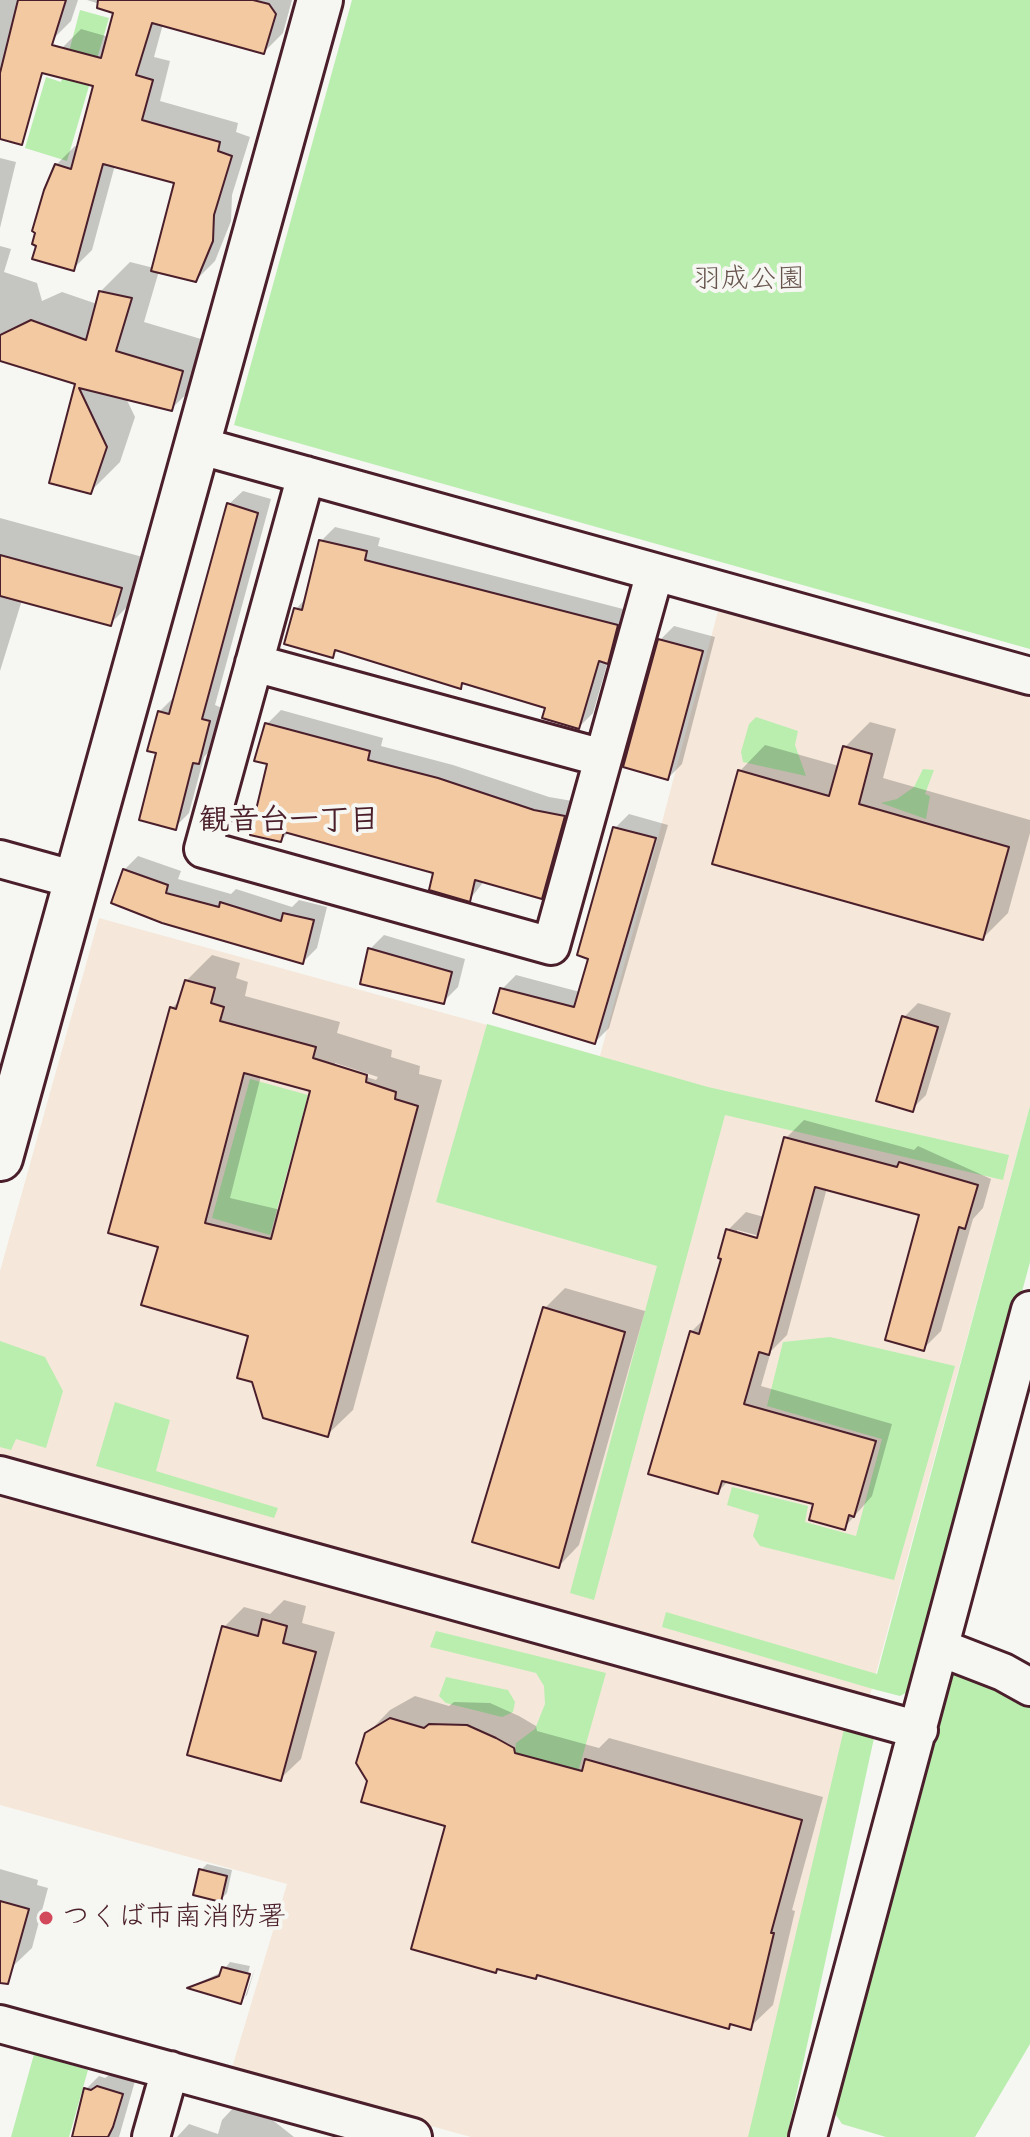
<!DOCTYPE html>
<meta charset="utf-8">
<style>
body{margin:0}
canvas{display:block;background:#f6f6f2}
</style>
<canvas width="1030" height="2137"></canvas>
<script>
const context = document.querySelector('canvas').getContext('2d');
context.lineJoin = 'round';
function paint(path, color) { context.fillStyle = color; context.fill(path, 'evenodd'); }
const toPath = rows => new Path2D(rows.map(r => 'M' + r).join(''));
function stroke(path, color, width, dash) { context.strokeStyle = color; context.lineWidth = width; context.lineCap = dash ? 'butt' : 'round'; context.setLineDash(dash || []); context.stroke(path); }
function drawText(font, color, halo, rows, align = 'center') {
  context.font = font + ' "Balsamiq Sans","Klee One",sans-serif'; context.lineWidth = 8; context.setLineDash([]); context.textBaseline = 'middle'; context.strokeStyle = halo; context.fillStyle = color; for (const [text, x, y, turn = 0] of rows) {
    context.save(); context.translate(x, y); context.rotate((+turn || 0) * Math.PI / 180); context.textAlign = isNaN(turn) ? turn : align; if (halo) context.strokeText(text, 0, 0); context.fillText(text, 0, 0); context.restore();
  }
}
paint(toPath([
 [718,611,1030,697,1030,1106,750,2137,471,2137,231,2071,287,1884,0,1805,0,1271,99,918,600,1056]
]), '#f5e8da');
paint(toPath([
 [352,0,1030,0,1030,649,234,425],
 [80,10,109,18,67,161,25,148,46,77,61,82],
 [756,717,798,731,795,745,806,776,743,762,741,752,749,724],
 [923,769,934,770,925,794,930,796,926,819,881,803,897,799,914,787],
 [487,1024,708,1087,1009,1155,1003,1180,725,1115,594,1600,570,1593,657,1266,436,1202],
 [250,1079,308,1095,270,1235,212,1218],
 [1030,1106,1030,1262,915,1688,900,1696,873,1689,662,1627,666,1612,877,1674],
 [830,1337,955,1366,894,1580,760,1546,753,1536,759,1515,727,1505,732,1487,808,1506,805,1522,856,1536,882,1439,767,1406,783,1342],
 [0,1341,45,1357,63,1391,46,1448,16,1439,11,1450,0,1447],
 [115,1402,170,1420,156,1471,278,1508,274,1518,96,1466],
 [436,1631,606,1673,554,1857,515,1753,516,1743,535,1729,545,1704,544,1686,536,1673,430,1647],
 [954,1665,1030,1700,1030,2044,975,2137,886,2137,842,2124,830,2106],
 [446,1677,508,1690,515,1702,513,1712,502,1717,446,1703,439,1696],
 [844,1729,874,1738,787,2137,748,2137],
 [34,2054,88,2070,69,2137,11,2137]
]), '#b9eeaf');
paint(toPath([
 [0,0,78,0,71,21,52,40,0,137],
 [87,0,292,0,283,33,264,52,163,24,154,57,170,61,160,101,238,123,236,132,250,137,232,195,231,221,215,261,196,280,159,271,144,322,211,342,201,380,171,409,126,398,135,417,120,462,90,492,77,383,0,360,0,246,11,249,4,272,37,283,42,301,62,292,97,304,100,292,130,262,154,268,177,182,115,165,92,250,73,269,56,165,75,146,79,147,96,85,62,48,81,29,109,37,116,9],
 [0,158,16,162,0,228],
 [243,491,271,499,215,705,222,708,212,748,204,757,189,813,175,827,159,752,159,712,173,698,229,504],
 [0,518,150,559,140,594,110,624,22,600,0,671],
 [335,527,380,538,378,546,631,611,621,647,608,661,593,713,579,727,548,707,465,682,460,687,420,677,421,674,338,649,332,655,296,609,307,597,321,541],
 [674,626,715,637,682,764,668,778,660,640],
 [281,710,383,738,381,746,453,765,549,797,578,802,556,883,542,897,485,880,470,899,435,872,289,832,281,840,267,724],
 [870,722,896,729,883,778,1030,820,1030,833,1008,913,983,938,740,771,765,745,839,766,845,747],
 [629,814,668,825,609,1028,595,1042,502,989,516,975,580,992,615,828],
 [138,856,181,871,178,879,231,894,236,889,292,907,299,900,327,907,317,948,303,962,163,921,124,870],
 [384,935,465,959,458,987,444,1001,362,982,370,949],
 [212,955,240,963,236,978,248,982,245,996,340,1022,337,1033,392,1050,391,1057,420,1066,419,1074,442,1080,353,1410,327,1435,251,1334,160,1246,172,1008,181,999,186,981],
 [335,1063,378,1077,376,1080,335,1067],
 [261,1076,313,1090,281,1210,230,1198],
 [918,1003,951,1013,926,1095,912,1109,904,1017],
 [804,1120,914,1150,918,1146,991,1179,983,1208,973,1219,941,1331,923,1349,921,1214,827,1188,787,1335,771,1351,761,1386,892,1424,872,1496,844,1528,816,1503,729,1480,718,1492,691,1332,706,1317,724,1258,728,1230,746,1212,764,1217,786,1138],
 [737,1230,767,1238,766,1242,737,1234],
 [565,1288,645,1311,579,1545,559,1566,545,1308],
 [284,1600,306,1606,302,1623,335,1632,301,1759,280,1779,224,1627,244,1607,270,1614],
 [415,1696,449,1706,454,1702,490,1703,519,1716,536,1726,537,1731,599,1748,609,1738,823,1797,792,1910,795,1911,773,2005,750,2027,732,2023,728,2027,448,1824,369,1781,367,1734,390,1710],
 [207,1864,232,1870,227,1893,221,1899,201,1870],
 [0,1869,38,1880,37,1885,48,1888,32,1948,11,1968,0,1965],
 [230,1962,250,1966,241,1997,245,1997,255,1968,247,1995,240,2002,190,1987,222,1972],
 [111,2074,135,2081,119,2137,73,2137,86,2089,99,2076,105,2078],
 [235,2106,265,2114,294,2137,177,2137,189,2124,218,2134,222,2120]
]), '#0003');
const building = toPath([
 [18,0,66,0,52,45,101,58,113,13,97,8,98,0,253,0,269,4,276,14,264,54,152,23,136,75,153,80,142,120,220,142,218,151,232,156,214,215,213,241,196,282,151,271,174,183,103,164,74,271,32,259,36,246,32,244,35,233,32,231,44,190,55,164,71,169,93,86,42,73,22,145,0,139,0,73,18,0],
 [99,291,132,298,116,351,183,371,172,411,79,388,107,447,91,494,49,483,75,384,0,361,0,335,31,320,86,340,99,291],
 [227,503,258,513,202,719,210,721,199,764,193,763,176,830,139,820,156,753,147,751,158,711,169,714,227,503],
 [319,540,367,551,365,560,618,625,608,664,599,661,579,729,542,718,545,708,462,683,461,689,335,650,333,658,284,644,294,608,302,610,319,540],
 [0,555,122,588,111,626,0,596,0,555],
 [658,639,703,651,668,780,623,767,658,639],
 [265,723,370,751,368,760,438,778,534,810,565,816,542,899,475,880,470,902,429,890,433,873,284,832,281,842,250,835,267,764,254,761,265,723],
 [843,746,872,754,859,804,1009,847,983,940,712,864,738,770,829,796,843,746],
 [613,827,656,838,595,1044,493,1013,500,988,574,1007,588,959,577,955,613,827],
 [123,869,168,885,166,893,219,907,220,902,281,921,283,913,314,920,303,964,162,923,111,903,123,869],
 [368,948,452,972,444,1004,360,984,368,948],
 [185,980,215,988,211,1003,224,1007,220,1021,316,1047,313,1058,367,1075,366,1082,396,1092,395,1099,418,1106,328,1437,263,1418,252,1382,237,1378,248,1336,141,1305,158,1247,108,1233,170,1007,176,1009,185,980],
 [244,1073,310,1091,271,1239,205,1223,244,1073],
 [902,1016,938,1027,913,1112,876,1101,902,1016],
 [784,1137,897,1167,899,1162,978,1185,965,1229,959,1227,924,1351,885,1340,919,1215,815,1187,769,1355,759,1352,744,1404,876,1441,854,1517,849,1515,845,1530,809,1520,813,1504,722,1481,718,1494,648,1474,690,1331,699,1334,721,1259,718,1258,726,1229,757,1238,784,1137],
 [543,1307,625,1332,559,1568,472,1542,543,1307],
 [262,1619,287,1626,283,1643,316,1652,281,1781,187,1755,222,1626,258,1636,262,1619],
 [390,1718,424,1728,429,1724,467,1725,496,1738,514,1748,515,1753,582,1771,585,1759,802,1820,771,1933,774,1933,751,2030,730,2024,729,2029,537,1975,536,1979,497,1969,496,1973,411,1949,445,1826,361,1802,367,1781,356,1763,365,1733,390,1718],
 [199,1869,227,1876,221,1902,193,1895,199,1869],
 [0,1901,29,1909,8,1984,0,1983,0,1901],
 [222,1967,250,1974,241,2004,187,1988,219,1976,222,1967],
 [97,2086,123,2094,113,2127,108,2137,72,2137,84,2088,91,2090,97,2086]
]);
paint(building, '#f3c9a2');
stroke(building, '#4a1f2b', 2);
const minor = toPath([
 [197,445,1030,676],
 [306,475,203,849,551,946,655,572],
 [254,663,603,758],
 [0,859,76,880],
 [0,1475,919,1730],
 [941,1648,1003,1672,1030,1687],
 [0,2024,413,2137],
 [151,2137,170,2070],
 [808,2137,1030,1310]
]);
const tertiary = toPath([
 [0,1158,320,0]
]);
stroke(minor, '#4a1f2b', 42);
stroke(tertiary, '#4a1f2b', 50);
stroke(minor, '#f6f6f2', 36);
stroke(tertiary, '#f6f6f2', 44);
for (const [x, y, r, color] of [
 [46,1918,8,"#d1495b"]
]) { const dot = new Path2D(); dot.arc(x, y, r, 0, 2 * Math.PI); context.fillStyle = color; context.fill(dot); stroke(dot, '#f6f6f2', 3); }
drawText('28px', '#66534c', '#f6f6f2', [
 ["羽成公園",749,280]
]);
drawText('28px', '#4a1f2b', '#f6f6f2', [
 ["つくば市南消防署",62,1918]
], 'left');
drawText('bold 30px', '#4a1f2b', '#f6f6f2', [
 ["観音台一丁目",289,821]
]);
</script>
